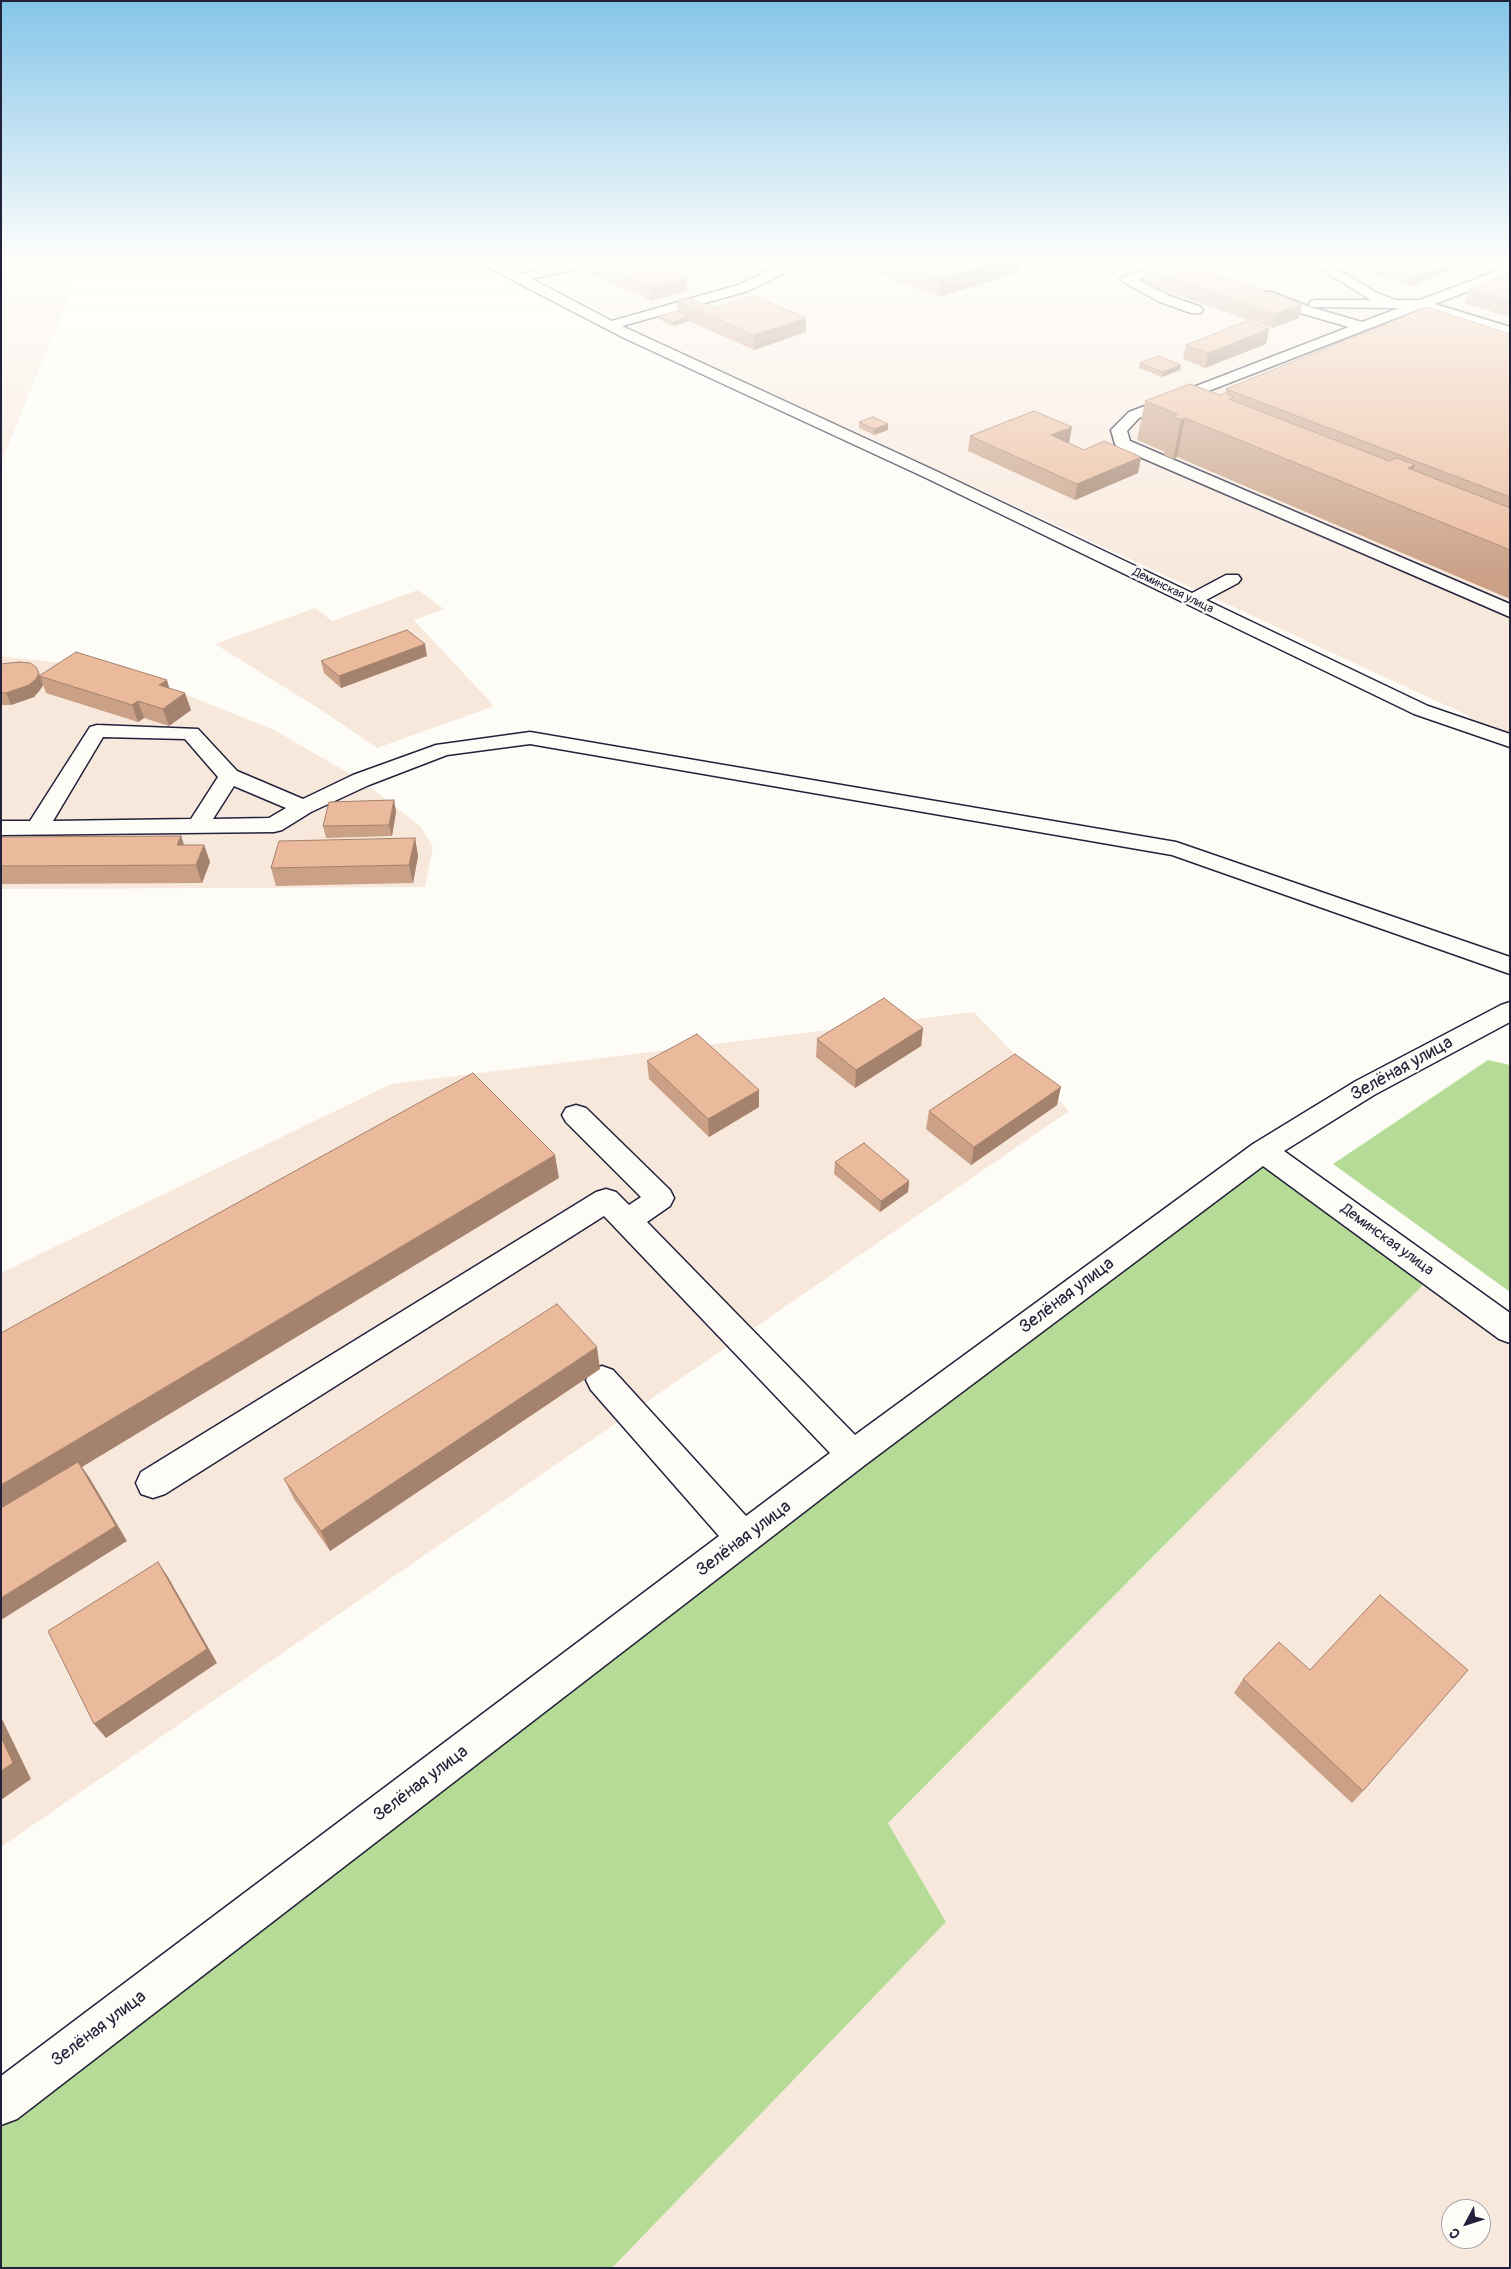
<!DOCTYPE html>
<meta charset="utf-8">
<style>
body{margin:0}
#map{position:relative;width:1511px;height:2269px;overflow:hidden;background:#fdfcf7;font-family:Pangolin,sans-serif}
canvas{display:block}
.frame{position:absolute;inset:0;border:2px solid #22223b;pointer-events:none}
.north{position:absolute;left:1441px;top:2199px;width:50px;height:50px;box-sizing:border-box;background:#fdfcf7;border:1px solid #a5a5ac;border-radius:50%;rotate:230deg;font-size:14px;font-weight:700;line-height:20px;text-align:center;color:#22223b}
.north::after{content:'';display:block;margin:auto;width:18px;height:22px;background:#22223b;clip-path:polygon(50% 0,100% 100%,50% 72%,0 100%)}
</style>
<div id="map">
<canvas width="1511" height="2269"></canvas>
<div class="frame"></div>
<div class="north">С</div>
</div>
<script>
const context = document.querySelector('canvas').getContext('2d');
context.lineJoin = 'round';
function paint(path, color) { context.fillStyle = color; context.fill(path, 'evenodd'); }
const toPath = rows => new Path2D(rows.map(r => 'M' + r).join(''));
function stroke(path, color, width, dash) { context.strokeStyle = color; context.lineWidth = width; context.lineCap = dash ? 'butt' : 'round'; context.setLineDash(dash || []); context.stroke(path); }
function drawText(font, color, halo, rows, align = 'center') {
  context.font = font + ' Pangolin,sans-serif'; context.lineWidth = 4.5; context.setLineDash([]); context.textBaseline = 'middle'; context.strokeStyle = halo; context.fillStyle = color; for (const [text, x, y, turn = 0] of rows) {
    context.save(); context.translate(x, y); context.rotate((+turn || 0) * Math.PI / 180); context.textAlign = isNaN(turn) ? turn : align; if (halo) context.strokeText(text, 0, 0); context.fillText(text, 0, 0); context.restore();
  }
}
paint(toPath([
 [1,261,39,261,71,293,1,462],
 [503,261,1510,261,1510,736,1472,723,1471,717,639,332],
 [418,590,444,609,414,620,494,706,377,748,326,713,215,644,315,608,332,621],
 [1,656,87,666,184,694,274,730,361,780,420,826,433,847,425,887,1,889],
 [974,1012,1069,1111,1,1847,1,1273,391,1084],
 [1434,1274,1510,1330,1510,2268,612,2268,946,1922,888,1823],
 [1451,2209,1481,2209,1481,2239,1451,2239]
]), '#f8e8dc');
paint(toPath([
 [1488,1060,1510,1065,1510,1292,1333,1164],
 [1263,1151,1434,1274,888,1823,946,1922,612,2268,1,2268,1,2103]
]), '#b6db96');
const minor = toPath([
 [485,261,498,261,521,274,579,261,601,261,599,264,532,279,612,321,738,285,769,270,752,264,750,261,767,261,785,267,786,270,785,273,748,291,622,326,936,471,1192,593,1226,575,1238,575,1241,579,1238,583,1206,600,1428,706,1510,734,1510,747,1414,714,924,477,624,338,491,269,485,261],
 [1169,261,1177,261,1185,266,1184,269,1173,268,1137,280,1170,296,1201,307,1203,310,1201,313,1191,313,1160,302,1120,280,1121,277,1169,261],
 [1308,261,1323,261,1377,293,1395,300,1420,300,1510,266,1510,275,1435,304,1510,327,1510,336,1422,308,1139,418,1127,431,1130,441,1510,604,1510,617,1117,447,1115,444,1111,430,1129,412,1349,327,1300,313,1262,298,1260,295,1262,292,1272,292,1310,307,1362,322,1399,308,1311,307,1309,304,1311,301,1316,300,1371,300,1308,261],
 [97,725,198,729,237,771,303,799,353,775,436,745,530,732,1176,842,1510,957,1510,974,1172,855,530,744,447,755,369,785,311,812,282,830,274,832,1,835,1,821,30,821,90,727,97,725],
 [103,737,185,739,218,777,191,819,53,821,103,737],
 [234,786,286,808,269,818,213,819,234,786],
 [1510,1002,1510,1022,1374,1095,1284,1151,1510,1313,1510,1343,1499,1339,1263,1166,865,1465,17,2119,1,2125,1,2076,719,1536,591,1390,586,1380,591,1370,602,1366,613,1370,746,1516,830,1453,604,1216,165,1494,153,1498,141,1494,136,1483,141,1472,596,1192,606,1189,616,1192,629,1205,641,1197,566,1122,562,1115,566,1108,576,1105,586,1108,670,1190,674,1198,670,1206,647,1222,855,1435,1253,1144,1356,1081,1501,1005,1510,1002]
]);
stroke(minor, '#22223b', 3);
paint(minor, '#fdfcf7');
paint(toPath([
 [589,261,651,261,687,291,651,301,590,273],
 [848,261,1021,261,1019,272,939,297],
 [1333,261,1475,261,1413,286],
 [1145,269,1302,304,1299,318,1272,328,1143,283],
 [1510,272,1510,317,1464,303,1469,289],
 [677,301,715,308,806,318,806,332,754,350,689,321,673,326,660,320,660,316,677,311],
 [1269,329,1266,344,1205,368,1183,359,1186,345],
 [1510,334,1510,599,1177,457,1173,459,1164,455,1165,452,1137,440,1145,401,1220,395,1225,394,1226,389],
 [1140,363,1181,365,1180,370,1162,377,1139,368],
 [859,422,888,424,888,430,874,435,859,428],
 [970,436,1069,443,1084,450,1141,457,1138,473,1075,500,968,451],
 [427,656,341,688,324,673,321,661],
 [1,664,40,675,169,688,191,710,169,726,144,718,138,722,46,693,43,685,40,690,34,697,11,705,1,705],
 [394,800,396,812,392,836,326,838,323,826],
 [181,836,184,845,204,845,210,862,202,883,1,884,1,837],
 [415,838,418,856,413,883,276,886,271,868],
 [923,1028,921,1046,855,1088,816,1057,817,1039],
 [647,1061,759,1107,709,1137,649,1079],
 [1057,1105,971,1165,926,1129,929,1111],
 [835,1162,909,1181,908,1192,880,1212,834,1174],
 [600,1369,330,1551,294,1499,284,1479],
 [1310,1670,1363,1791,1352,1803,1234,1693,1243,1679]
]), '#caa086');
paint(toPath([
 [995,261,1021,261,1019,272,939,297,940,279],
 [1456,261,1475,261,1413,286,1416,277],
 [687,277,687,291,651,301,650,287],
 [1302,304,1299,318,1272,328,1275,314],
 [689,316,689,321,673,326,673,322],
 [806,318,806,332,754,350,754,335],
 [1269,329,1266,344,1205,368,1208,353],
 [1181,365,1180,370,1162,377,1163,372],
 [1185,418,1177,457,1173,459,1181,420],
 [888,424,888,430,874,435,874,429],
 [1072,427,1069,443,1049,451,1051,435],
 [1141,457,1138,473,1075,500,1077,484],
 [1415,465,1401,505,1408,468],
 [425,644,427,656,341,688,339,676],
 [39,673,43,685,40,690,34,697,11,705,6,693],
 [167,680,172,697,159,685],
 [185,693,191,710,169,726,163,709],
 [138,701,144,718,138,722,132,705],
 [394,800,396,812,392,836,389,825],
 [181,836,187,854,177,845],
 [415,838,418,856,413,883,409,865],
 [204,845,210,862,202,883,196,865],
 [923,1028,921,1046,855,1088,856,1070],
 [1061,1087,1057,1105,971,1165,974,1147],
 [759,1090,759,1107,709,1137,708,1119],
 [555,1155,559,1178,82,1467,89,1477,127,1541,1,1620,1,1485],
 [909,1181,908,1192,880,1212,881,1201],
 [597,1347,600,1369,330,1551,321,1531],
 [158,1562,168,1577,217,1663,106,1738,94,1724],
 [1,1717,31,1779,1,1800]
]), '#a4826d');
const building = toPath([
 [593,261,651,261,687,277,650,287,593,261],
 [894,261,999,261,940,279,894,261],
 [1170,261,1175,261,1302,304,1275,314,1145,269,1170,261],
 [1365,261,1456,261,1416,277,1365,261],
 [1510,272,1510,301,1469,289,1510,272],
 [754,296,806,318,754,335,677,301,690,298,715,308,754,296],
 [1427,307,1510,334,1510,497,1226,389,1427,307],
 [677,311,689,316,673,322,660,316,677,311],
 [1247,321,1269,329,1208,353,1186,345,1247,321],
 [1159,356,1181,365,1163,372,1140,363,1159,356],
 [1190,384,1220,395,1225,393,1234,397,1229,399,1389,461,1397,458,1415,465,1408,468,1510,508,1510,550,1185,418,1181,420,1172,416,1177,414,1145,401,1190,384],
 [1034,411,1072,427,1051,435,1084,450,1104,441,1141,457,1077,484,970,436,1034,411],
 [873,417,888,424,874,429,859,422,873,417],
 [407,630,425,644,339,676,321,661,407,630],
 [76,652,167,680,159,685,185,693,163,709,138,701,132,705,39,676,76,652],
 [19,662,30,663,36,667,39,673,36,679,29,685,6,693,1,693,1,664,19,662],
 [394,800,389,825,323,826,329,802,394,800],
 [181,836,177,845,204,845,196,865,1,866,1,837,181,836],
 [415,838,409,865,271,868,279,841,415,838],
 [884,998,923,1028,856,1070,817,1039,884,998],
 [697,1034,759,1090,708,1119,647,1061,697,1034],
 [1015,1054,1061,1087,974,1147,929,1111,1015,1054],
 [473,1073,555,1155,1,1485,1,1333,473,1073],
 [864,1143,909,1181,881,1201,835,1162,864,1143],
 [557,1304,597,1347,321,1531,284,1479,557,1304],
 [78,1462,116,1526,1,1598,1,1508,78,1462],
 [158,1562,207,1649,94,1724,48,1631,158,1562],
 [1380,1595,1468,1670,1363,1791,1243,1679,1279,1642,1310,1670,1380,1595],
 [1,1737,13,1763,1,1771,1,1737]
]);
paint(building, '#ebba9c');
stroke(building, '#a4826d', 1);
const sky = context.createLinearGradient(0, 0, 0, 579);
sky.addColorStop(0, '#84c5e9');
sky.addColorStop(0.45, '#fefefb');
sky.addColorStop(1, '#fefefb00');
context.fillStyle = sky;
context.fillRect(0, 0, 1511, 579);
drawText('12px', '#22223b', '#fdfcf7', [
 ["Деминская улица",1173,591,26]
]);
drawText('15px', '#22223b', '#fdfcf7', [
 ["Деминская улица",1387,1240,36]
]);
drawText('18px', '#22223b', '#fdfcf7', [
 ["Зелёная улица",1402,1069,-29],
 ["Зелёная улица",1067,1296,-37],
 ["Зелёная улица",744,1539,-37],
 ["Зелёная улица",421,1784,-37],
 ["Зелёная улица",99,2029,-37]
]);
</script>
